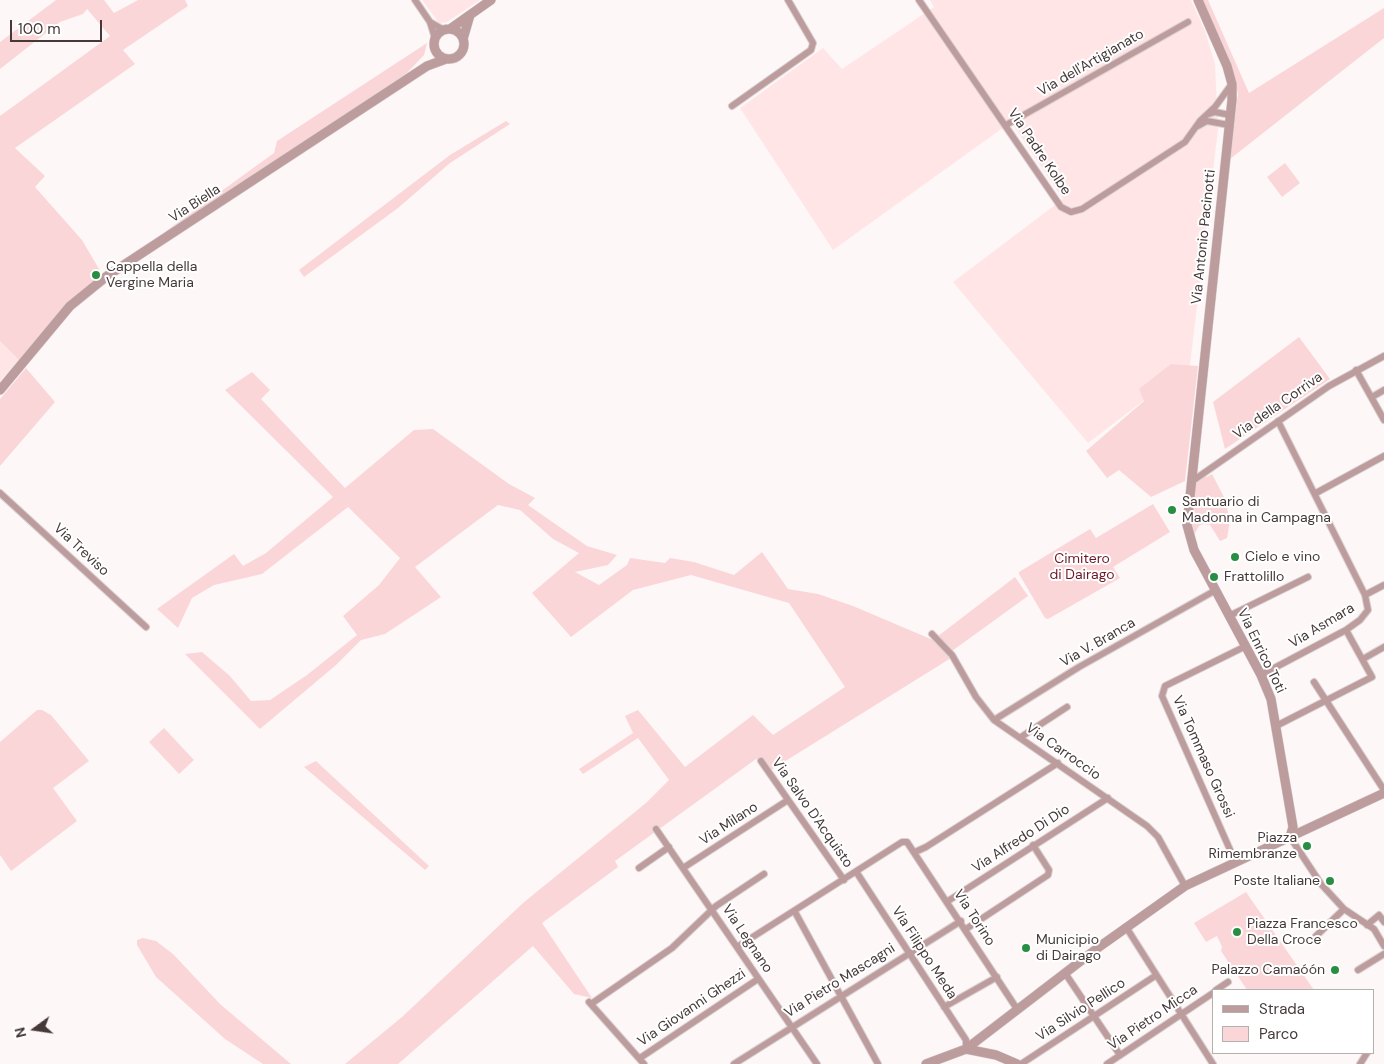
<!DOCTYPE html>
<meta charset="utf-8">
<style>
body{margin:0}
#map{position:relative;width:1384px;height:1064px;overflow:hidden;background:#fef7f7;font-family:"DM Sans",sans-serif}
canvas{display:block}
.legend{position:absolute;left:1212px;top:989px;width:162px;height:65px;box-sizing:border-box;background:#fff;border:1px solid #b5b0b0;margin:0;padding:6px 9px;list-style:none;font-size:15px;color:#453939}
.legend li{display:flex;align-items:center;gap:10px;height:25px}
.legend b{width:25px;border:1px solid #b5b0b0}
.north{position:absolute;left:10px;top:1004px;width:50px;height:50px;-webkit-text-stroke:4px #fff;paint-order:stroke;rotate:256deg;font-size:14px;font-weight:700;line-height:20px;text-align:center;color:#453939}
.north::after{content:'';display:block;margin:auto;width:18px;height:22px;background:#453939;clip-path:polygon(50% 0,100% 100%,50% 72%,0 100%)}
.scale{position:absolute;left:10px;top:20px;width:92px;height:22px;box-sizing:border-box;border:2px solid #453939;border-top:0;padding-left:6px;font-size:15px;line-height:18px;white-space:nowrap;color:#453939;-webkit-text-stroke:4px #fff;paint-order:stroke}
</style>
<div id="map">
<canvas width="1384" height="1064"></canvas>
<ul class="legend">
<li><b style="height:6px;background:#bd9c9e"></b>Strada</li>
<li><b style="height:14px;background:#fbd6d8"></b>Parco</li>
</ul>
<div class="north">N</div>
<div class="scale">100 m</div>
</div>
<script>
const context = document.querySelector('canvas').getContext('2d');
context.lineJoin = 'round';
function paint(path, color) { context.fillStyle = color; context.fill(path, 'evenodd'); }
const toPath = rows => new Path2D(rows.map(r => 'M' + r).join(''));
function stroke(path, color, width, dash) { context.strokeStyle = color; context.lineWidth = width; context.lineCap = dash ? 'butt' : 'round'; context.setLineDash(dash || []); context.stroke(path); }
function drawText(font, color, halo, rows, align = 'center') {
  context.font = font + ' "DM Sans",sans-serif'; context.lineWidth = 4; context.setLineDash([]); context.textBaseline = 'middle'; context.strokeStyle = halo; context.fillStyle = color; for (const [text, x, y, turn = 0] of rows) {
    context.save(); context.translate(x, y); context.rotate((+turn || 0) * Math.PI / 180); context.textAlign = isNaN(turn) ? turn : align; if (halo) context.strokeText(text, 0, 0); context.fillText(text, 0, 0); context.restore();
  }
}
paint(toPath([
 [422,0,480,0,447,22,439,23],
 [930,0,1191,0,1205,31,1215,64,1218,129,1190,365,1088,443,953,282,1063,199,1011,122,833,250,740,108,823,48,842,69,934,7],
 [0,341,19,360,0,381]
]), '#ffe5e6');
paint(toPath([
 [56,0,104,0,114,13,138,0,185,0,188,6,123,50,135,64,15,148,45,176,35,187,82,240,102,274,67,304,19,360,0,341,0,116,110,36,87,9,83,14,60,22,0,69,0,42],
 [1201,0,1208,0,1249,93,1384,8,1384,38,1230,159,1238,94,1228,56],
 [427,43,424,55,406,74,244,182,162,234,274,153,277,141],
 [506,121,510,124,450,163,398,208,304,277,299,270,450,155],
 [1285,163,1300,183,1282,197,1267,177],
 [1299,337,1330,379,1225,449,1213,402],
 [1171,364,1198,366,1185,481,1151,497,1119,470,1107,478,1086,451,1144,401,1139,389],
 [26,368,55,402,0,466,0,399],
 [252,372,270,390,261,399,345,488,414,430,433,429,509,484,535,498,528,505,587,546,617,555,608,565,575,572,599,585,627,565,630,558,665,563,670,558,694,562,734,575,762,552,788,589,818,594,853,606,933,640,1015,577,1028,596,952,651,951,658,771,770,768,766,756,759,615,861,618,867,542,923,592,998,574,994,533,946,398,1064,345,1064,402,1017,523,903,646,803,669,780,638,738,583,774,579,769,633,733,625,716,638,710,685,767,753,715,773,735,845,687,789,603,691,575,633,590,571,637,532,593,579,553,553,539,520,510,498,505,415,567,441,597,385,634,361,640,336,665,260,729,185,654,202,652,230,676,251,701,270,700,307,675,357,635,343,616,379,585,400,558,348,507,262,574,214,585,192,598,178,628,157,609,234,554,243,566,266,553,333,497,225,390],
 [1212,474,1225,499,1230,521,1227,538,1220,541,1210,525,1203,524,1199,526,1194,535,1190,522,1194,484,1205,475,1207,477],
 [1153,504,1170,532,1113,567,1120,578,1048,619,1045,618,1019,574,1019,572,1090,529,1096,538],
 [37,710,42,710,51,715,89,761,53,788,77,821,11,871,0,855,0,742],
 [164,728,194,760,179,774,149,742],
 [316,761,429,866,425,870,304,767],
 [1246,892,1314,990,1247,990,1221,951,1222,947,1217,936,1206,942,1194,923],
 [143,938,156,941,173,954,220,1004,291,1064,263,1064,225,1039,156,977,137,945,137,940]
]), '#fbd6d8');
const minor = toPath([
 [415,0,430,22,435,38],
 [919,0,1061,207,1071,212,1082,209,1185,142,1200,121,1215,107,1231,85],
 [430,22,444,30],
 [732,106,811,50,813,43,788,0],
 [1209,114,1215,112,1230,115],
 [1006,125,1188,22],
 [1198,126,1207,121,1229,125],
 [1356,370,1384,420],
 [1372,397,1384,390],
 [1191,482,1329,386,1384,356],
 [0,493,146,627],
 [1316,493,1384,456],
 [1365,595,1384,585],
 [1229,616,1308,577],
 [932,634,952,655,976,697,994,720,1147,826,1158,837,1185,886],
 [1363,659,1384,647],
 [1261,675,1346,630,1360,620,1368,610,1365,595,1278,421],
 [1314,682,1384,790],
 [994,720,1079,667,1216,590],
 [1276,726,1372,677,1346,630],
 [1021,737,1067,707],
 [761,761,844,880],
 [656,829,817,1064],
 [1290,837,1321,884,1344,909,1374,929,1384,946],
 [915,852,926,847,1058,763],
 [1235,861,1162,696,1165,686,1246,646],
 [639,868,669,847],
 [683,868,788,800],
 [857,873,966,1040,966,1049],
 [948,901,1108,798],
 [795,912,878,1064],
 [1367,925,1379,915,1384,922],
 [1126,927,1213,1064],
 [966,929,1048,875,1049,870,1033,845],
 [1316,936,1344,909],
 [737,947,902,842,907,842,1017,1009],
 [1358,970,1384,954],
 [1065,973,1120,1055],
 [1216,990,1228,982],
 [589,1002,644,1064],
 [591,1004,672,948,716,906,764,874],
 [944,1007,997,977],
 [640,1058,758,979],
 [734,1064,961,921],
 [1021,1064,1155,976],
 [1107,1064,1213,993],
 [1360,1064,1367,1053]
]);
const tertiary = toPath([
 [1198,0,1227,66,1232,84,1232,100,1187,525,1194,550,1261,675,1271,699,1293,827,1290,837],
 '434 44a15 15 0 1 1 30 0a15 15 0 1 1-30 0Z',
 [450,29,491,0],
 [463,39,470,15],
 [0,390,70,306,107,276,427,66,446,59],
 [966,1049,996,1055,1017,1064],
 [926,1064,966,1049,1099,947,1185,886,1384,793]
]);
stroke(minor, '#d9d1d1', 8);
stroke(tertiary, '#d9d1d1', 10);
stroke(minor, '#bd9c9e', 6);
stroke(tertiary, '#bd9c9e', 9);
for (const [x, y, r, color] of [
 [96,275,5,"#278e43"],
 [1172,510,5,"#278e43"],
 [1235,557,5,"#278e43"],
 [1214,577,5,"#278e43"],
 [1307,846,5,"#278e43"],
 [1330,881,5,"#278e43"],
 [1237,932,5,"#278e43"],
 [1026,948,5,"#278e43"],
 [1335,970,5,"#278e43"]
]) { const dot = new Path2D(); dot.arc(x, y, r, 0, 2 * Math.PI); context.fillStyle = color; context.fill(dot); stroke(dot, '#fff', 2); }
drawText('14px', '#453939', '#fff', [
 ["Via dell'Artigianato",1091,63,-30],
 ["Via Padre Kolbe",1039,152,56],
 ["Via Biella",195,204,-33],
 ["Via Antonio Pacinotti",1204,237,-84],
 ["Via della Corriva",1278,406,-35],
 ["Via Treviso",81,550,43],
 ["Via Asmara",1322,626,-31],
 ["Via V. Branca",1098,643,-30],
 ["Via Enrico Toti",1261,651,64],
 ["Via Carroccio",1063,752,35],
 ["Via Tommaso Grossi",1203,757,66],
 ["Via Salvo D'Acquisto",812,813,55],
 ["Via Milano",729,824,-33],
 ["Via Alfredo Di Dio",1021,839,-33],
 ["Via Torino",974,918,57],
 ["Via Legnano",747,939,56],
 ["Via Filippo Meda",924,953,57],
 ["Via Pietro Mascagni",840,981,-32],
 ["Via Giovanni Ghezzi",692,1008,-34],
 ["Via Silvio Pellico",1081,1010,-33],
 ["Via Pietro Micca",1153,1018,-34]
]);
drawText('14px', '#453939', '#fff', [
 ["Cappella della",106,267],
 ["Vergine Maria",106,283],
 ["Santuario di",1182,502],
 ["Madonna in Campagna",1182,518],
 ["Cielo e vino",1245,557],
 ["Frattolillo",1224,577],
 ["Piazza",1297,838,"right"],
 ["Rimembranze",1297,854,"right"],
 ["Poste Italiane",1320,881,"right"],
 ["Piazza Francesco",1247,924],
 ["Della Croce",1247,940],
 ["Municipio",1036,940],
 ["di Dairago",1036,956],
 ["Palazzo Camaóón",1325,970,"right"]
], 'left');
drawText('14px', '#6d1928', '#fff', [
 ["Cimitero",1082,559],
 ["di Dairago",1082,575]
]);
</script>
